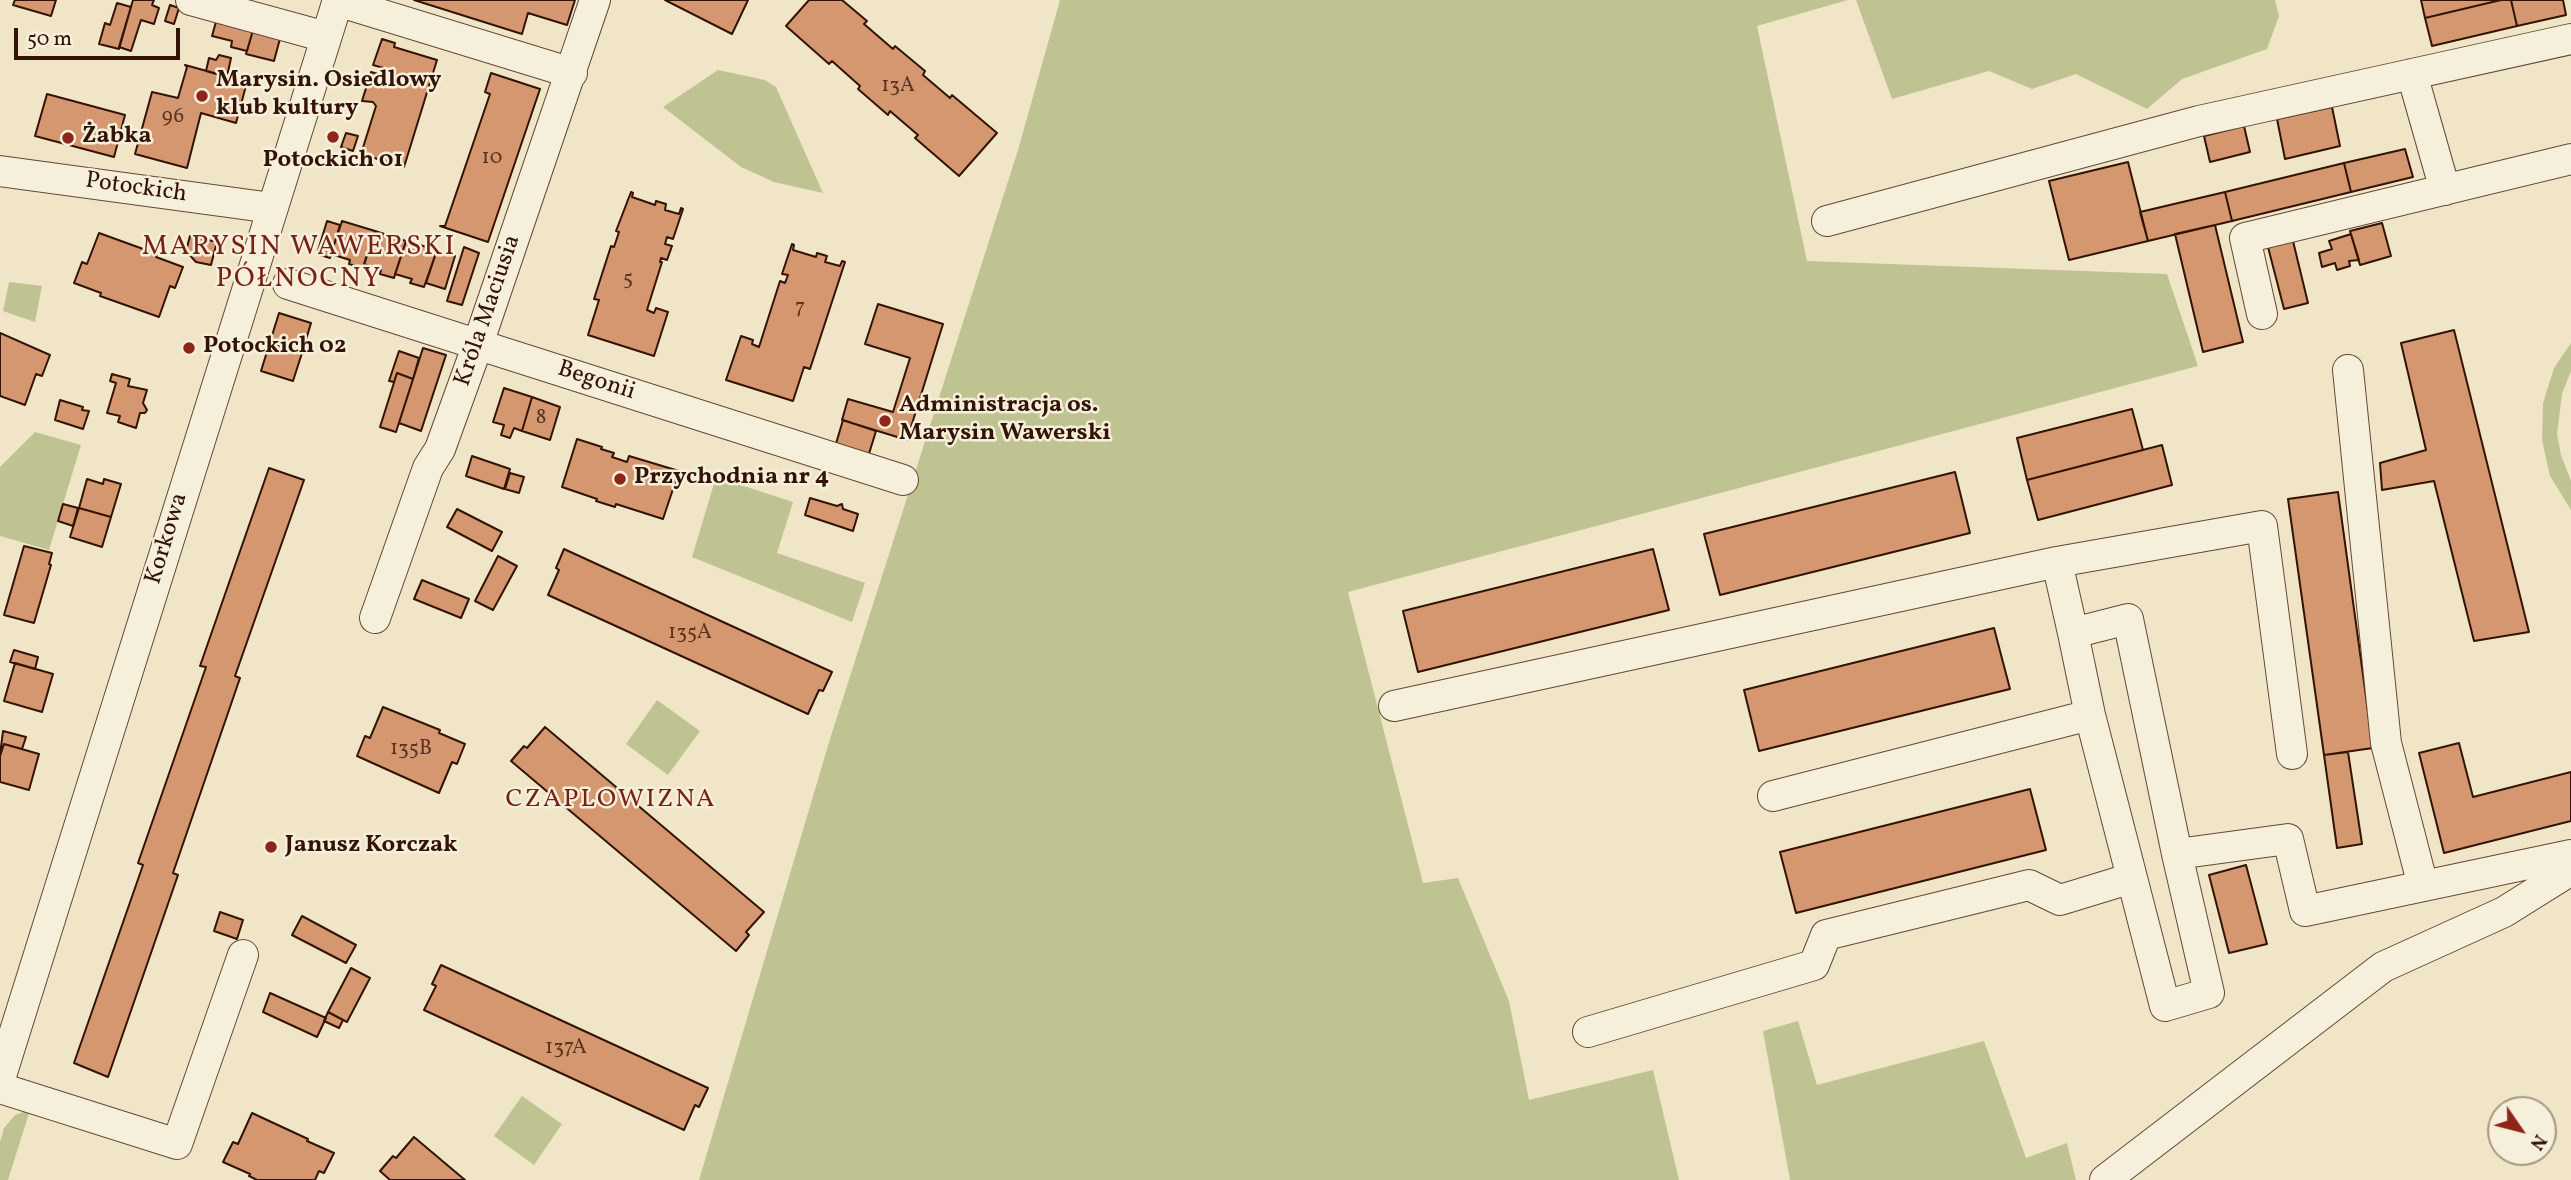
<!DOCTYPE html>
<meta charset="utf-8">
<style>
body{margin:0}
#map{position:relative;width:2571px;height:1180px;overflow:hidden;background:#f0e6c7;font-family:Vollkorn,serif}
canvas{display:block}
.north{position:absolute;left:2487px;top:1096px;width:70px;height:70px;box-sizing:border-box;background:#f5efdb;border:2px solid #a79785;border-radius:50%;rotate:125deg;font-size:19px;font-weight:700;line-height:28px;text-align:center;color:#321305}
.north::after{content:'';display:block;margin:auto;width:24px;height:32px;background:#8f2418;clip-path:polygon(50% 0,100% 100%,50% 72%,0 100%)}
.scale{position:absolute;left:14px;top:28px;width:166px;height:32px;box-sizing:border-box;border:4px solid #321305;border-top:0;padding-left:9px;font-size:21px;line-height:24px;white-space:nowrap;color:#321305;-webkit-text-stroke:5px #f5efdb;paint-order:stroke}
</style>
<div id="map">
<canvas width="2571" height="1180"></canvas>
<div class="north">N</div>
<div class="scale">50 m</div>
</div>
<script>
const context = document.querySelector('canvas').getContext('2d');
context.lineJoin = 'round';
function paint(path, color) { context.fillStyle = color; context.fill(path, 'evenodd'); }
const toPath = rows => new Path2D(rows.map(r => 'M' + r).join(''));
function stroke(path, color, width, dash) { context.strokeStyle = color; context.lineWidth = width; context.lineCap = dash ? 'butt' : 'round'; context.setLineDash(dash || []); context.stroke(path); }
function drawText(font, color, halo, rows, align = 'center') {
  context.font = font + ' Vollkorn,serif'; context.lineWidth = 5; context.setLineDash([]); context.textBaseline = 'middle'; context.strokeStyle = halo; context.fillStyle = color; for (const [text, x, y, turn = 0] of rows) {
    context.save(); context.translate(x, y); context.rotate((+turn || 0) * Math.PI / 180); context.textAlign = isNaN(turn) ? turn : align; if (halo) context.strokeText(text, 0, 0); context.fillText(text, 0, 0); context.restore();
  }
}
paint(toPath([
 [1060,0,1848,0,1757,26,1807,261,2167,274,2198,366,1348,592,1423,883,1458,878,1509,1001,1529,1100,1653,1070,1679,1180,699,1180,830,739,1018,150],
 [1856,0,2275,0,2279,16,2267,49,2182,79,2147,109,2076,74,2032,89,1989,71,1892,99],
 [718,70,765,80,776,87,823,193,774,182,741,167,663,107],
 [9,282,42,286,35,322,3,311],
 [2571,343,2571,371,2562,394,2557,434,2561,455,2571,481,2571,510,2550,476,2542,440,2543,403,2554,368],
 [35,432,81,445,49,550,0,536,0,467],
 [716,477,793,502,777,553,865,583,852,622,692,557],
 [657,700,700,731,668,775,626,744],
 [1798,1021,1817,1085,1984,1041,2026,1158,2067,1143,2076,1180,1790,1180,1763,1031],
 [522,1096,562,1124,534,1165,494,1136],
 [30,1110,8,1180,0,1180,0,1142,4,1128,15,1115]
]), '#bfc392');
const building = toPath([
 [15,0,56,0,51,16,13,5,15,0],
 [133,0,154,0,152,5,159,8,154,24,141,20,131,51,119,47,133,0],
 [414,0,575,0,567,25,528,13,522,34,414,0],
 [665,0,748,0,732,34,665,0],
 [809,0,842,0,867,21,864,24,893,49,895,46,925,71,923,75,950,98,952,95,997,133,959,176,915,138,918,135,890,111,888,115,858,89,860,86,832,61,829,64,786,26,809,0],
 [2421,0,2501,0,2425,18,2421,0],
 [2501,0,2511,0,2517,26,2432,46,2425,18,2501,0],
 [2511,0,2563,0,2566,15,2517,26,2511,0],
 [117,3,131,7,119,49,99,44,105,23,110,25,117,3],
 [170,5,179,8,174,24,165,21,170,5],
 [217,18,254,27,247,51,231,47,232,41,212,36,217,18],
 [254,27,281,35,274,61,246,54,254,27],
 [382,39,395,43,394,47,437,60,404,167,361,154,376,106,373,102,362,101,371,72,385,76,387,69,373,65,382,39],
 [219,55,231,58,227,77,206,71,209,58,216,60,219,55],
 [185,65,247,82,236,123,201,113,187,168,135,154,152,92,178,98,187,67,185,65],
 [491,73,540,89,488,242,440,226,445,226,490,94,485,92,491,73],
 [47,94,125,115,114,157,35,136,47,94],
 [2332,107,2340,146,2285,159,2277,119,2332,107],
 [2244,126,2250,152,2210,162,2204,136,2244,126],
 [346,133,358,136,353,151,341,147,346,133],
 [2405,149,2413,177,2351,192,2344,163,2405,149],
 [2128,162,2148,241,2069,260,2049,181,2128,162],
 [2344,163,2351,192,2232,221,2225,192,2344,163],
 [631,192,633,193,632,197,655,205,656,201,666,204,665,210,679,214,681,208,683,209,673,239,667,237,665,244,672,246,667,260,661,258,660,262,662,262,647,310,654,313,656,308,668,312,654,356,588,335,599,300,594,299,611,246,614,247,619,232,616,231,631,192],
 [2225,192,2232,221,2148,241,2140,212,2225,192],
 [327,221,340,225,330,258,317,254,327,221],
 [342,221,375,231,363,268,349,264,350,260,331,254,342,221],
 [2382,223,2391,256,2360,265,2350,231,2382,223],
 [2215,225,2243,342,2203,352,2175,234,2215,225],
 [375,231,406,241,394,278,380,274,381,270,364,264,375,231],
 [99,233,157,254,156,257,183,267,175,288,170,286,159,317,100,296,101,293,74,283,82,262,87,264,99,233],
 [2351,234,2359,260,2349,261,2350,266,2337,270,2335,263,2322,267,2319,253,2332,249,2329,241,2351,234],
 [190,236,217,242,211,265,196,262,186,251,190,236],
 [406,241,437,250,424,287,410,283,412,279,395,274,406,241],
 [2293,241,2308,303,2284,309,2268,247,2293,241],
 [792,244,794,245,793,250,816,257,817,253,827,256,825,262,840,266,842,261,845,262,810,369,804,367,793,401,726,380,741,336,753,340,752,344,759,347,780,281,785,283,788,275,782,274,792,244],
 [464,247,479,253,462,305,447,301,464,247],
 [437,250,455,256,445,289,426,283,437,250],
 [878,304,943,324,907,440,842,420,848,399,893,412,910,358,865,344,878,304],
 [279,313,311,323,302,353,270,342,279,313],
 [2454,330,2529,632,2474,641,2434,481,2382,490,2380,463,2426,450,2401,343,2454,330],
 [0,333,50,355,42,376,36,374,25,405,0,396,0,333],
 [270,342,302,353,293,381,261,371,270,342],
 [423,348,446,355,421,431,399,423,423,348],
 [399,351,419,358,413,379,397,373,394,382,389,381,399,351],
 [397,373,413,379,396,432,380,427,397,373],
 [112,374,130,379,128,386,147,390,143,403,147,410,145,413,140,413,136,428,118,422,120,416,107,413,116,383,110,381,112,374],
 [504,388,532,397,522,431,514,428,510,438,501,435,504,425,493,422,504,388],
 [532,397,560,407,550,440,522,431,532,397],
 [60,400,83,407,82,410,89,411,83,429,55,420,60,400],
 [2132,409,2143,450,2027,480,2017,438,2132,409],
 [843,420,876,431,868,457,835,447,843,420],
 [577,439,602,447,601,449,614,453,612,457,627,462,629,456,679,471,663,519,616,504,615,507,596,501,597,499,562,487,577,439],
 [2162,445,2172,485,2038,520,2027,480,2162,445],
 [472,456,510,469,504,489,466,476,472,456],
 [269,468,304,480,235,676,240,678,173,873,178,875,108,1077,74,1063,143,865,138,863,206,667,200,666,269,468],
 [1955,472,1970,533,1720,595,1704,534,1955,472],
 [510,473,524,477,519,493,505,489,510,473],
 [87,479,103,484,104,479,121,484,111,517,79,508,87,479],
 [2338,492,2373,748,2324,755,2288,499,2338,492],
 [810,498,837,506,842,504,843,509,858,514,853,531,805,515,810,498],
 [63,504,78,508,73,526,58,521,63,504],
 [79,508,111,517,102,547,70,537,79,508],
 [457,509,502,532,492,551,447,527,457,509],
 [24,546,52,553,49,564,51,565,34,623,4,615,24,546],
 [564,549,832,672,823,691,819,690,808,714,548,595,559,570,556,568,564,549],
 [1653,549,1669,610,1418,672,1403,611,1653,549],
 [498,556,517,566,493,610,475,601,498,556],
 [422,580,469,599,461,618,414,599,422,580],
 [1994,628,2010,689,1759,751,1744,690,1994,628],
 [14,650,38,657,35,669,10,662,14,650],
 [15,663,53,674,42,712,4,701,15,663],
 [383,707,440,730,439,733,465,744,457,764,452,762,439,793,357,756,365,736,370,738,383,707],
 [545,727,764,912,746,932,749,935,736,951,511,761,524,746,527,748,545,727],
 [3,731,26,737,22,749,4,744,0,755,3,731],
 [2459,743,2473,797,2571,772,2571,821,2444,853,2419,753,2459,743],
 [4,744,39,754,29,790,0,782,0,756,4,744],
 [2348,752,2362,844,2337,848,2324,755,2348,752],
 [2030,789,2046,850,1796,913,1780,852,2030,789],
 [2246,865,2267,944,2229,953,2209,875,2246,865],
 [220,912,243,920,237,939,214,931,220,912],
 [302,916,356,945,346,963,292,935,302,916],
 [441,965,708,1088,699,1107,695,1105,684,1130,424,1010,436,986,432,984,441,965],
 [351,968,370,978,347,1022,328,1012,351,968],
 [270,993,326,1018,317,1037,263,1012,270,993],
 [328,1012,343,1020,339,1028,324,1021,328,1012],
 [252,1113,308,1139,307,1141,334,1153,324,1173,319,1171,315,1180,257,1180,249,1176,250,1174,223,1162,233,1142,238,1144,252,1113],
 [414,1137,465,1180,390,1180,380,1171,393,1156,396,1158,414,1137]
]);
paint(building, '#d4976f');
stroke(building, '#321305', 2);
const minor = toPath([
 [191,0,326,37],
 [337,1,572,73],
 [2412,74,2445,190],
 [0,171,272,208],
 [1827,221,2199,121,2571,39],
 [288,284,903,480],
 [2262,314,2245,238,2571,159],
 [2348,370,2386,743,2423,886],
 [2057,562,2073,633,2128,619,2177,854],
 [375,618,428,468,440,449,478,344,595,0],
 [1394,706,2057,562,2262,526,2292,754],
 [2090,715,2165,1006,2209,993,2177,854,2288,839,2305,911,2571,855],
 [1773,796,2090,715,2073,633],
 [1588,1032,1814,965,1826,935,2029,885,2060,900,2132,878],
 [0,1079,338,0],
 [0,1088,177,1144,243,955],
 [2105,1180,2383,967,2504,912,2571,870]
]);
stroke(minor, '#624836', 32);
stroke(minor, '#f5efdb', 30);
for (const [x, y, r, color] of [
 [202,96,7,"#8f2418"],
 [333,137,7,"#8f2418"],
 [68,138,7,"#8f2418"],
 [189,348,7,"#8f2418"],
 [885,421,7,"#8f2418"],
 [620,479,7,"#8f2418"],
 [271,847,7,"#8f2418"]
]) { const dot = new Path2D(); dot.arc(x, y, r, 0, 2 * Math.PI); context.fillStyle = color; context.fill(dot); stroke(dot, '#f5efdb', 2.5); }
drawText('21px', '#5a3420', null, [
 ["13A",898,87],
 ["96",173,118],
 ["10",492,159],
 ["5",628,280],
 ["7",800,309],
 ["8",541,419],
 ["135A",690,634],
 ["135B",411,750],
 ["137A",566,1049]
]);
drawText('bold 24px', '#321305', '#f5efdb', [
 ["Marysin. Osiedlowy",216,82],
 ["klub kultury",216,110],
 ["Żabka",82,138],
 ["Potockich 01",333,162,"center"],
 ["Potockich 02",203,348],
 ["Administracja os.",899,407],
 ["Marysin Wawerski",899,435],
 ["Przychodnia nr 4",634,479],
 ["Janusz Korczak",285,847]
], 'left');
drawText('24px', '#321305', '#f5efdb', [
 ["Potockich",136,189,8],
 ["Króla Maciusia",489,311,-71],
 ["Begonii",596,382,18],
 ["Korkowa",168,539,-73]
]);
context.letterSpacing = '2px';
drawText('26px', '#7a1f14', '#f5efdb', [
 ["CZAPLOWIZNA",611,801]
]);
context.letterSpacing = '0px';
context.letterSpacing = '2px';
drawText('28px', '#7a1f14', '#f5efdb', [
 ["MARYSIN WAWERSKI",299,249],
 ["PÓŁNOCNY",299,281]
]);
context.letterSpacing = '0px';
</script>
